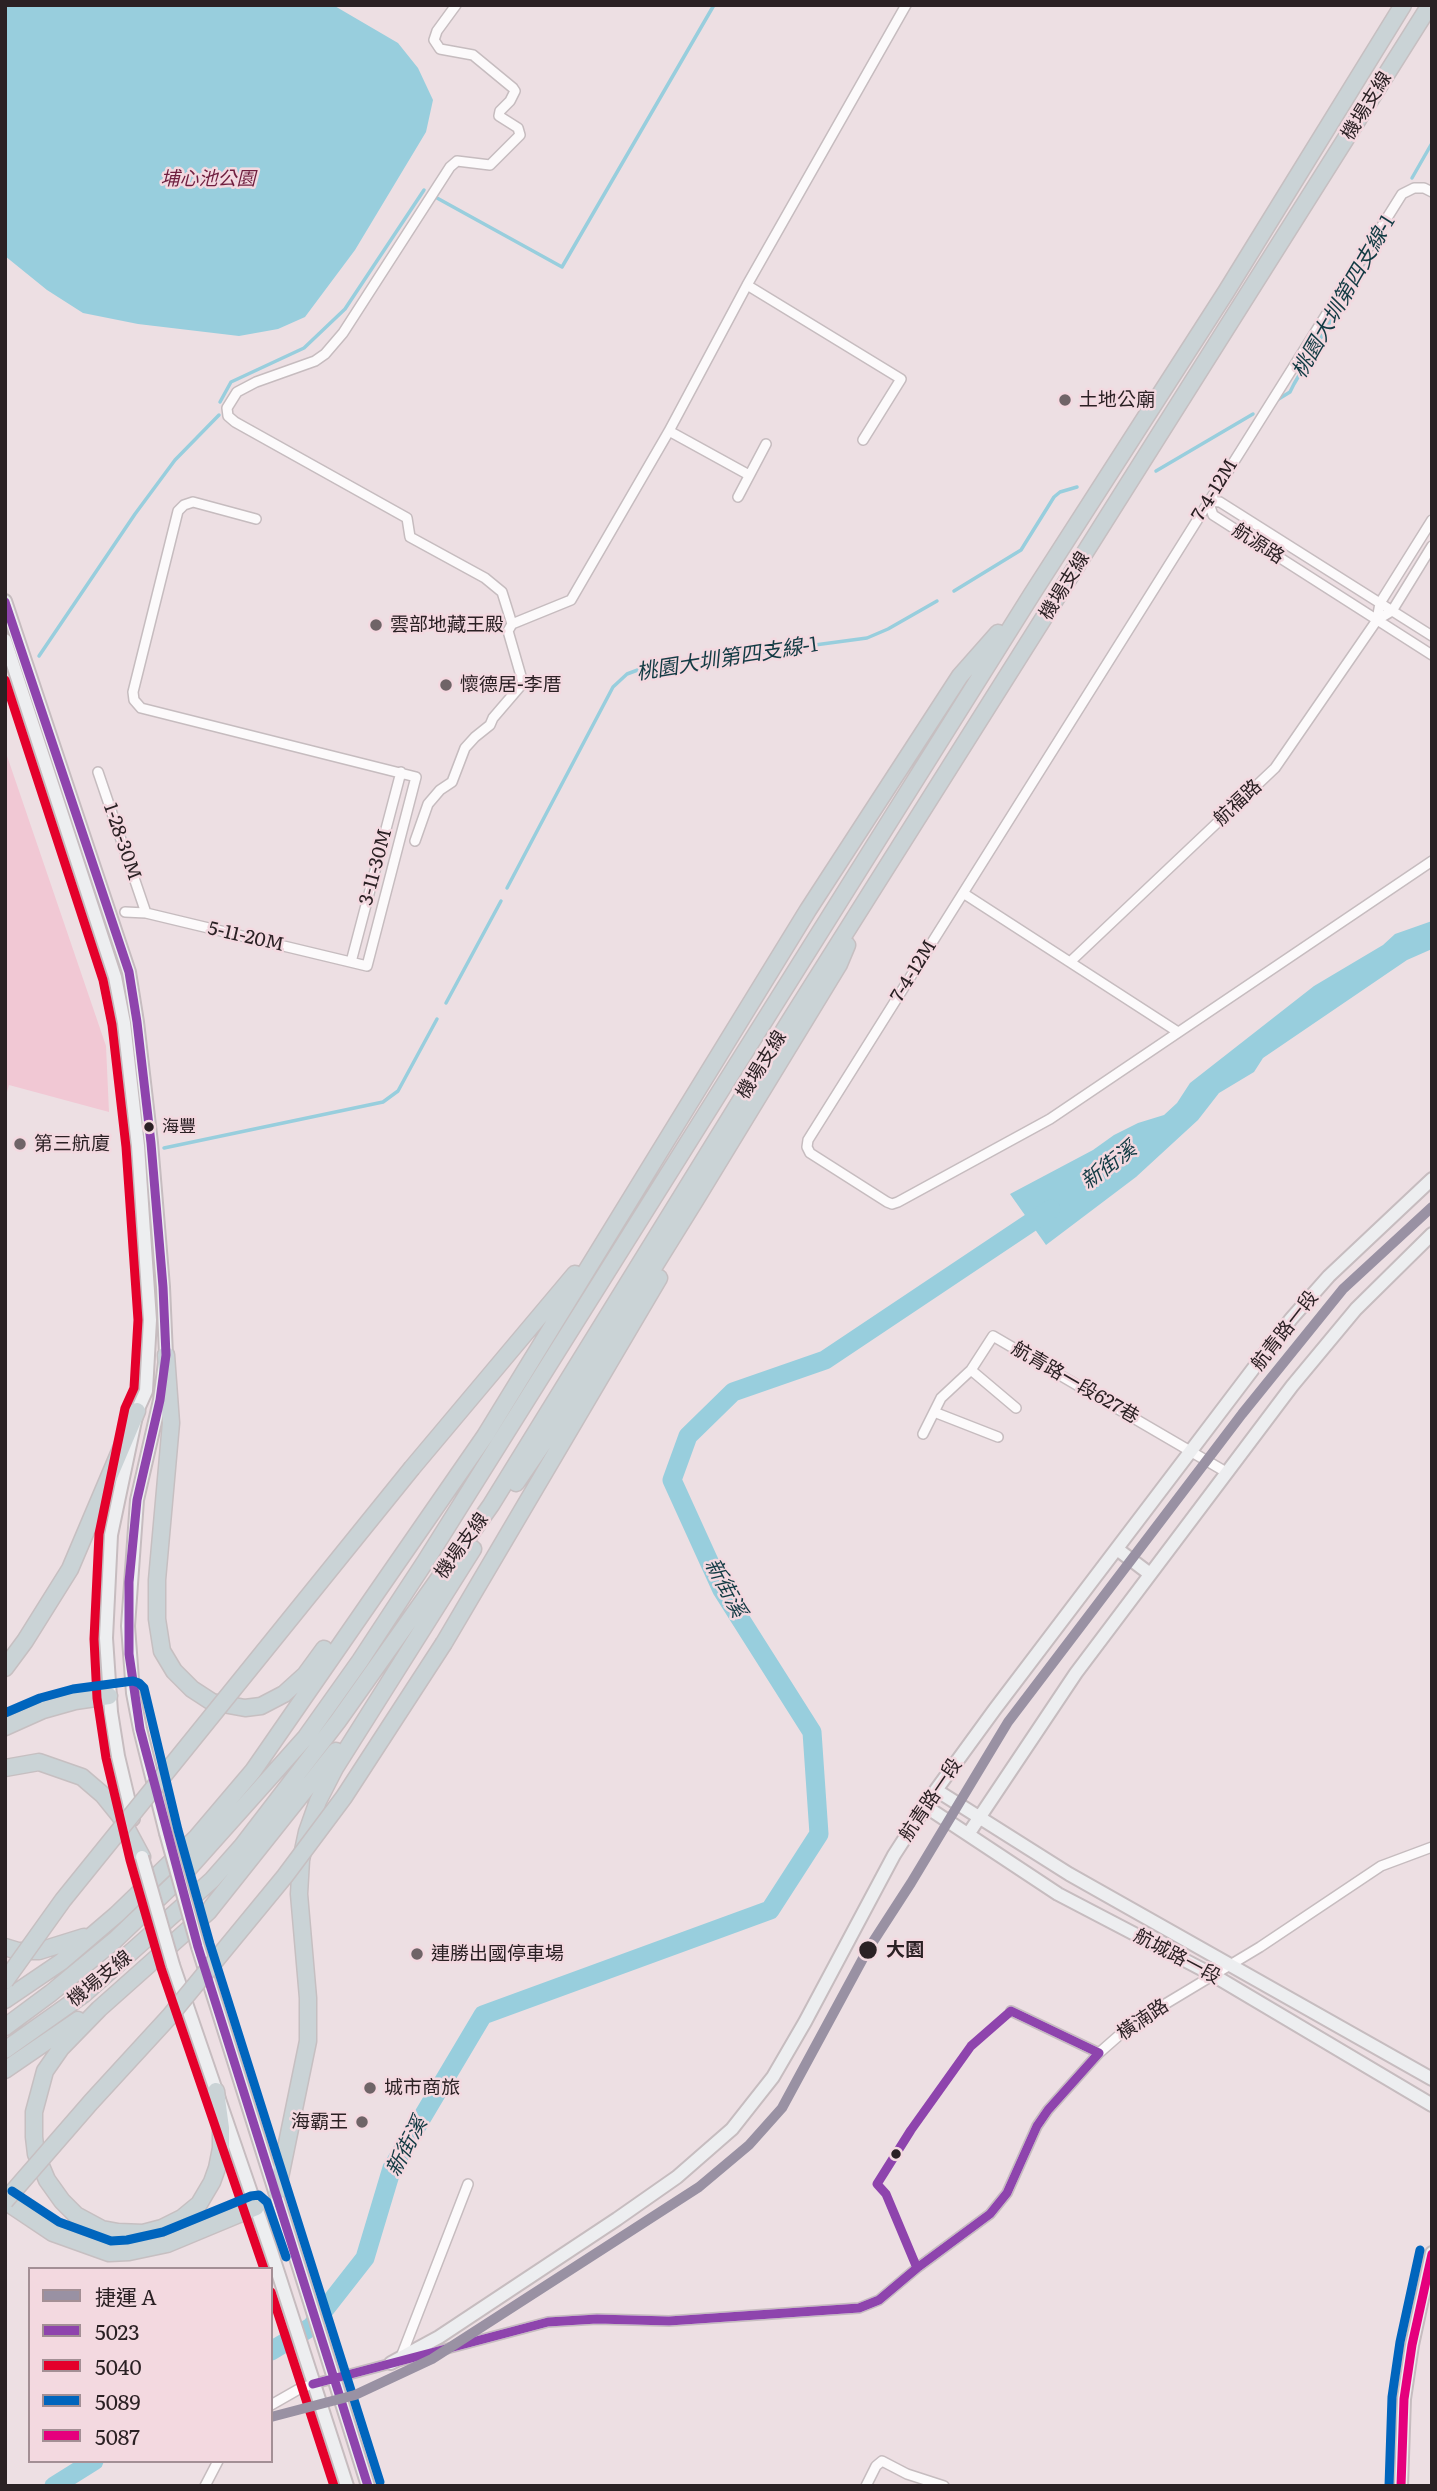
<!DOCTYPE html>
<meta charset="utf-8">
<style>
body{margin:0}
#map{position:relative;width:1437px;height:2491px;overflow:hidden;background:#eddfe3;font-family:Literata,"Noto Sans TC",serif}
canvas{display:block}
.frame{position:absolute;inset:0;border:7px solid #2b2124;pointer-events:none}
.legend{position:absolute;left:28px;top:2267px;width:245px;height:196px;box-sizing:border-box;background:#f3d9e0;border:2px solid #a38f95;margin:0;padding:9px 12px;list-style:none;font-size:21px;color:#2b2124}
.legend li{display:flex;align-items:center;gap:14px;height:35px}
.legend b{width:35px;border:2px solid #a38f95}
</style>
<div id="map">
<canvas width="1437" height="2491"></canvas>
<div class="frame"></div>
<ul class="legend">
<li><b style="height:9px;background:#9991a3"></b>捷運 A</li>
<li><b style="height:9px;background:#8e44ad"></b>5023</li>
<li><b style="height:9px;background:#e4002b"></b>5040</li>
<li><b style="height:9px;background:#0065bd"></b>5089</li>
<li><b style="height:9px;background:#e5007d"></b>5087</li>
</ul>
</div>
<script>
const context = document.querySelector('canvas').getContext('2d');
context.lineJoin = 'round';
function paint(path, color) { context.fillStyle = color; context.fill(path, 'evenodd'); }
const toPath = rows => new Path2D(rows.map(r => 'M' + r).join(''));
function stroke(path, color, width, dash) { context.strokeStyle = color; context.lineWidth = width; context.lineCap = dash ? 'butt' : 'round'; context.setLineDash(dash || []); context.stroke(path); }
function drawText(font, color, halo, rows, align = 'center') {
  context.font = font + ' Literata,"Noto Sans TC",serif'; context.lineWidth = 5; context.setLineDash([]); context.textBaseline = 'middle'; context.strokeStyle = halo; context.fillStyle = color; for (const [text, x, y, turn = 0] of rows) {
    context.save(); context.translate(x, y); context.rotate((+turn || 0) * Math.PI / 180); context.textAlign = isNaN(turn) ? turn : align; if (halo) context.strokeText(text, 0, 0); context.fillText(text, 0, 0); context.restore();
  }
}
paint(toPath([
 [5,750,106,1046,109,1112,9,1085,5,1099]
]), '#f1c8d4');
paint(toPath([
 [5,5,333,5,398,43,418,68,433,100,426,132,355,250,305,317,278,329,239,336,138,324,83,313,47,290,5,256],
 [1432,921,1432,949,1407,960,1263,1058,1254,1072,1219,1093,1198,1120,1136,1177,1046,1245,1010,1194,1093,1150,1114,1135,1138,1123,1164,1115,1177,1103,1190,1083,1314,986,1383,945,1395,934]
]), '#98cedd');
stroke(toPath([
 [1412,178,1432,143],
 [437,198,562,267,714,5],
 [1277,400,1290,392,1294,384,1370,253],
 [220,402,231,382,304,348,345,309,424,190],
 [1156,471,1253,414],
 [954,591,1021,550,1054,497,1060,492,1077,487],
 [39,656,135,514,175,460,219,415],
 [507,888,613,687,627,674,643,668,867,638,888,629,937,601],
 [446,1003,501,901],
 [164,1148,383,1102,398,1091,437,1019]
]), '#98cedd', 3.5);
stroke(toPath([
 [271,2351,311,2327,365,2258,392,2168,483,2015,770,1910,819,1834,812,1732,722,1590,672,1480,688,1436,733,1392,825,1360,1051,1209],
 [54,2486,94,2461]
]), '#98cedd', 19);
const street = toPath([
 [456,5,437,31,434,40,440,49,473,55,513,88,515,91,510,101,500,111,499,116,518,128,520,135,490,165,457,161,450,167,343,333,325,354,315,361,256,382,237,392,227,408,228,416,235,422,407,518,410,537,485,578,502,592,512,624],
 [1432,192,1424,188,1414,188,1402,194,808,1140,807,1147,810,1153,887,1202,892,1204,898,1202,1050,1119,1432,861],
 [747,285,901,379,863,440],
 [669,431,749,475],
 [738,497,766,444],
 [1377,620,1380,603,1432,520],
 [1432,636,1220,502,1208,501,1213,515,1432,655],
 [98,772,146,913],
 [415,841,428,804,440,790,452,782,465,748,475,737,490,725,493,718,523,683,508,631,512,624,571,600,669,431,747,285,906,5],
 [963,893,1178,1032],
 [125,912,146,913,367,966,416,777,141,708,134,700,133,692,178,511,184,505,193,502,256,519],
 [351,962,401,772],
 [1070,962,1275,768,1377,620,1392,611,1432,546],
 [971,1370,1016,1408],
 [934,1412,998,1437],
 [923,1434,941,1398,971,1370,993,1336,1226,1472],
 [1011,2011,1099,2053],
 [401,2357,468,2184],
 [271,2405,299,2389,313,2384,548,2322,597,2319,669,2321,859,2308,879,2300,917,2268,990,2214,1007,2193,1037,2126,1048,2110,1099,2053,1132,2024,1260,1947,1381,1866,1432,1847],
 [205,2486,218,2461],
 [866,2486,876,2466,882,2461,907,2474,944,2486]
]);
const secondary = toPath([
 [5,601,129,972,137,1022,151,1143,163,1287,166,1355,160,1400,137,1500,128,1626,133,1693,140,1729,166,1833],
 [5,640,115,977,124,1023,138,1146,150,1320,146,1391,137,1411,111,1535,106,1638,111,1712,118,1756,133,1819],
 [1117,1549,1150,1574],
 [936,1790,1069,1874,1432,2079],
 [925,1806,1058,1894,1213,1975,1432,2105],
 [969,1833,1076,1673,1292,1386,1356,1309,1432,1234],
 [198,1947,368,2486],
 [173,1965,271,2251,347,2486],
 [391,2363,439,2337,617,2219,677,2177,732,2129,773,2077,805,2022,894,1855,936,1790,995,1709,1291,1319,1329,1276,1432,1179],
 [1401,2486,1404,2399,1412,2345,1432,2253]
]);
const highway = toPath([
 [166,1355,171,1423,157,1580,157,1619,162,1651,174,1671,192,1689,212,1702,245,1708,261,1706,284,1694,305,1675,324,1649],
 [412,1468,575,1274],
 [516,1483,559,1420,696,1199,839,964,847,945],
 [444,1643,659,1278],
 [5,1668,25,1641,70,1569,137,1411],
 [5,1727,43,1710,75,1701,109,1696],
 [5,1768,39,1762,82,1777,103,1795,120,1816,142,1857],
 [5,1947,18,1951,39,1951,84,1937],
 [5,2000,61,1962,116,1915,197,1837,253,1771,485,1436,808,910,960,676,998,633],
 [5,2027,51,1993,115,1940,181,1877,306,1737,360,1661,425,1562,1032,594,1226,292,1403,5],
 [5,2050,84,1994,212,1880,242,1846,338,1721,491,1505,791,1019,1430,5],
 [5,2070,78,2020],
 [216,2091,221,2128,221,2148,217,2168,212,2182,199,2204,182,2218,162,2228,143,2233,118,2232,102,2229,76,2215,62,2201,47,2180,36,2154,34,2137,34,2112,45,2071,61,2048,99,2009,208,1912,336,1751],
 [277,2192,308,2041,308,1998,299,1894,301,1860,307,1832,318,1801,335,1768,473,1549],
 [5,2201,53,2233,109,2253,129,2252,167,2244,256,2207]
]);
stroke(street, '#c6bcbf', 12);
stroke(secondary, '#c6bcbf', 16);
stroke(highway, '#c6bfc1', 19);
stroke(street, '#fcfafb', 9);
stroke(secondary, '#edeef0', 12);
stroke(highway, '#cad3d6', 16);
const secondaryBridge = toPath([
 [166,1833,198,1947],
 [142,1857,173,1965]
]);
const highwayBridge = toPath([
 [5,1981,63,1900,412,1468],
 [5,2201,91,2102,169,2017,285,1876,344,1797,444,1643]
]);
stroke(secondaryBridge, '#c6bcbf', 16, []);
stroke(highwayBridge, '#c6bfc1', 19, []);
stroke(secondaryBridge, '#edeef0', 12);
stroke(highwayBridge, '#cad3d6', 16);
stroke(toPath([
 [5,602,129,972,137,1022,151,1143,163,1287,166,1355,160,1400,137,1500,129,1582,129,1654,140,1729,198,1947,368,2486],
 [1011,2011,1099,2053],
 [877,2184,911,2130,971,2046,1011,2011],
 [877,2184,886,2194,917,2268],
 [313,2384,548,2322,597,2319,669,2321,859,2308,879,2300,917,2268,990,2214,1007,2193,1037,2126,1048,2110,1099,2053]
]), '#8e44ad', 9);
stroke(toPath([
 [5,680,103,980,112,1025,126,1147,138,1320,134,1388,125,1408,99,1534,94,1639,97,1698,106,1758,130,1860,161,1968,264,2269],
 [271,2292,334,2486]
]), '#e4002b', 9);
stroke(toPath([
 [5,1713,40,1698,73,1689,133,1681,139,1683,144,1688,178,1830,210,1944,380,2482],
 [12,2191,59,2222,111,2241,127,2240,163,2232,251,2196,259,2195,267,2202,286,2257],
 [1389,2486,1392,2397,1400,2342,1420,2250]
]), '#0065bd', 9);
stroke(toPath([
 [1401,2486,1404,2399,1412,2345,1432,2254]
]), '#e5007d', 9);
stroke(toPath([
 [271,2417,355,2395,432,2359,699,2187,749,2145,782,2108,867,1951,911,1883,1008,1722,1242,1414,1343,1289,1432,1207]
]), '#9991a3', 10);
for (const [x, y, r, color] of [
 [1065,400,7,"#6f6467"],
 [376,625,7,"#6f6467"],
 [446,685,7,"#6f6467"],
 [149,1127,6,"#2b2124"],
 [20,1144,7,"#6f6467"],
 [868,1950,10,"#2b2124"],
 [417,1954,7,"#6f6467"],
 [370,2088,7,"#6f6467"],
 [362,2122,7,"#6f6467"],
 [896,2154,6,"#2b2124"]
]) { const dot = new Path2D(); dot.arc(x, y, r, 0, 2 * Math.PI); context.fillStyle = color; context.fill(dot); stroke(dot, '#f3d9e0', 2.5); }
drawText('17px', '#2b2124', '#f3d9e0', [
 ["海豐",162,1127]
], 'left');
drawText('19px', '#2b2124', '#f3d9e0', [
 ["機場支線",1367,106,-58],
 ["7-4-12M",1215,490,-58],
 ["航源路",1258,544,33],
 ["機場支線",1065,586,-58],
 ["航福路",1238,803,-43],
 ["1-28-30M",122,842,71],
 ["3-11-30M",376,867,-75],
 ["5-11-20M",246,937,13],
 ["7-4-12M",914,971,-58],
 ["機場支線",762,1065,-58],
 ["航青路一段",1285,1331,-52],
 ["航青路一段627巷",1075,1383,30],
 ["機場支線",462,1546,-54],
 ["航青路一段",931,1800,-56],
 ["航城路一段",1177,1957,28],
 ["機場支線",100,1979,-39],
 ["橫湳路",1143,2020,-34]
]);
drawText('italic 19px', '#6f1f3f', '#f3d9e0', [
 ["埔心池公園",208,179]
]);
drawText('19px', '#2b2124', '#f3d9e0', [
 ["土地公廟",1079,400],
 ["雲部地藏王殿",390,625],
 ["懷德居-李厝",460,685],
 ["第三航廈",34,1144],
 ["連勝出國停車場",431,1954],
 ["城市商旅",384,2088],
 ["海霸王",348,2122,"right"]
], 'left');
drawText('bold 19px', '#2b2124', '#f3d9e0', [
 ["大園",886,1950]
], 'left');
drawText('italic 21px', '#123a43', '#f3d9e0', [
 ["桃園大圳第四支線-1",1344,297,-60],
 ["桃園大圳第四支線-1",727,659,-9],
 ["新街溪",1109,1166,-37],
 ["新街溪",725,1588,62],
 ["新街溪",407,2147,-62]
]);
</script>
